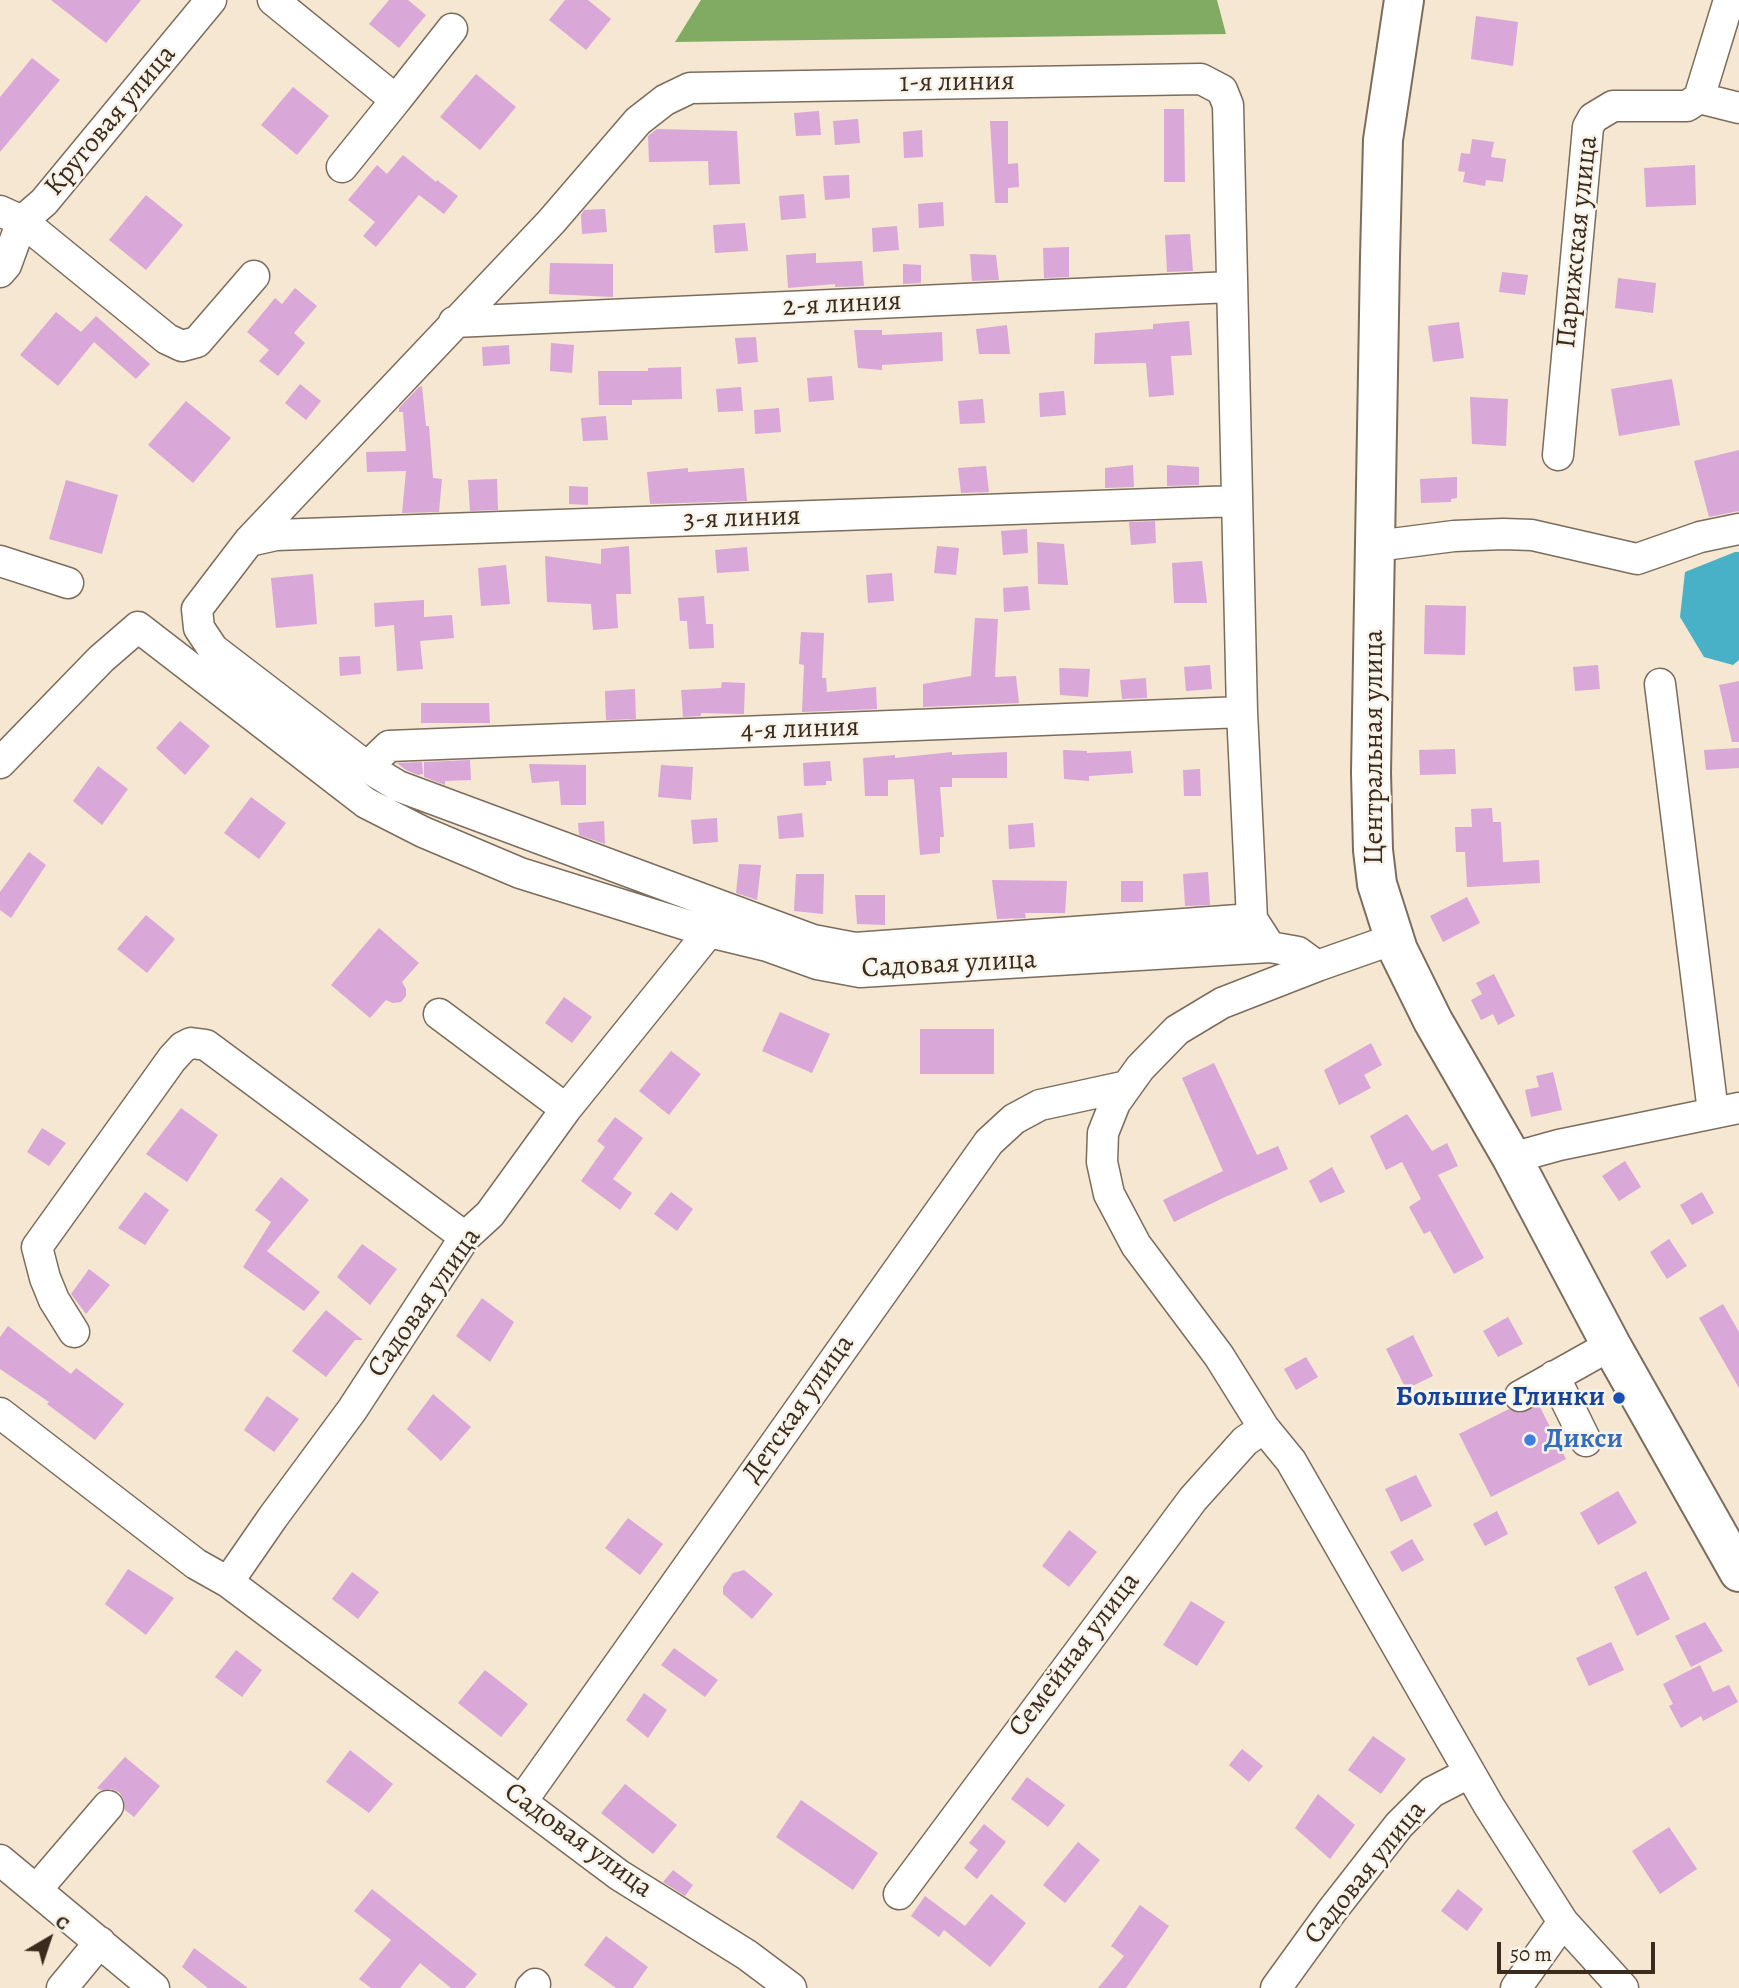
<!DOCTYPE html>
<meta charset="utf-8">
<style>
body{margin:0}
#map{position:relative;width:1739px;height:1988px;overflow:hidden;background:#f5e7d1;font-family:Alegreya,serif}
canvas{display:block}
.north{position:absolute;left:14px;top:1904px;width:70px;height:70px;-webkit-text-stroke:5px #f7f3e8;paint-order:stroke;rotate:39deg;font-size:19px;font-weight:700;line-height:28px;text-align:center;color:#3b2a1e}
.north::after{content:'';display:block;margin:auto;width:24px;height:32px;background:#3b2a1e;clip-path:polygon(50% 0,100% 100%,50% 72%,0 100%)}
.scale{position:absolute;left:1497px;top:1942px;width:158px;height:32px;box-sizing:border-box;border:4px solid #3b2a1e;border-top:0;padding-left:9px;font-size:21px;line-height:24px;white-space:nowrap;color:#3b2a1e;-webkit-text-stroke:5px #f7f3e8;paint-order:stroke}
</style>
<div id="map">
<canvas width="1739" height="1988"></canvas>
<div class="north">С</div>
<div class="scale">50 m</div>
</div>
<script>
const context = document.querySelector('canvas').getContext('2d');
context.lineJoin = 'round';
function paint(path, color) { context.fillStyle = color; context.fill(path, 'evenodd'); }
const toPath = rows => new Path2D(rows.map(r => 'M' + r).join(''));
function stroke(path, color, width, dash) { context.strokeStyle = color; context.lineWidth = width; context.lineCap = dash ? 'butt' : 'round'; context.setLineDash(dash || []); context.stroke(path); }
function drawText(font, color, halo, rows, align = 'center') {
  context.font = font + ' Alegreya,serif'; context.lineWidth = 5; context.setLineDash([]); context.textBaseline = 'middle'; context.strokeStyle = halo; context.fillStyle = color; for (const [text, x, y, turn = 0] of rows) {
    context.save(); context.translate(x, y); context.rotate((+turn || 0) * Math.PI / 180); context.textAlign = isNaN(turn) ? turn : align; if (halo) context.strokeText(text, 0, 0); context.fillText(text, 0, 0); context.restore();
  }
}
paint(toPath([
 [701,0,1217,0,1226,34,675,42]
]), '#81ab62');
paint(toPath([
 [1735,552,1739,552,1739,660,1733,665,1704,657,1680,617,1685,572]
]), '#48b0c7');
paint(toPath([
 [51,0,141,0,106,43],
 [389,0,408,0,426,15,399,48,369,24],
 [565,0,588,0,611,19,586,50,549,20],
 [1476,16,1518,22,1513,66,1471,59],
 [32,58,60,80,0,152,0,97],
 [476,74,516,107,480,150,440,117],
 [293,87,329,116,297,155,261,125],
 [1164,109,1184,109,1185,182,1164,182],
 [819,111,821,135,796,136,794,113],
 [858,119,860,143,835,145,833,121],
 [990,121,1008,121,1008,164,1018,163,1019,187,1008,188,1008,203,995,203],
 [657,129,737,131,740,184,709,185,708,161,649,162,648,136],
 [922,130,923,157,904,158,903,132],
 [1472,139,1494,142,1491,157,1506,159,1503,182,1486,180,1485,186,1463,182,1465,172,1458,171,1461,153,1470,154],
 [403,155,436,182,437,180,458,196,444,214,419,195,376,247,363,236,375,222,348,200,377,165,387,174],
 [1695,165,1696,205,1646,207,1644,168],
 [849,175,850,198,825,200,823,176],
 [804,194,806,218,781,220,779,196],
 [146,195,183,225,146,270,109,240],
 [943,202,944,226,919,228,918,204],
 [605,209,607,232,582,234,581,215,584,210],
 [745,223,748,251,715,253,713,225],
 [897,226,899,250,873,252,872,228],
 [1190,234,1193,271,1167,272,1165,235],
 [1069,247,1069,277,1044,278,1043,248],
 [816,253,816,263,862,261,864,286,835,287,835,284,788,288,786,255],
 [970,254,996,255,999,280,972,281],
 [550,263,613,264,613,297,549,294],
 [903,264,921,265,921,283,903,284],
 [1502,272,1528,275,1525,295,1499,292],
 [1618,278,1656,283,1653,313,1615,308],
 [295,288,317,306,294,333,305,343,278,376,259,361,269,350,247,332,275,298,282,304],
 [56,312,81,332,96,316,150,364,136,379,94,342,58,386,20,355],
 [1189,321,1192,355,1171,356,1174,395,1149,397,1146,363,1094,364,1095,333,1153,329,1153,324],
 [1459,322,1464,358,1433,362,1428,326],
 [1007,325,1010,354,979,354,976,329],
 [854,330,882,330,882,335,942,332,943,361,882,365,882,370,858,368],
 [756,337,758,362,738,364,735,338],
 [551,343,574,345,572,373,550,371],
 [509,345,510,364,483,366,482,347],
 [681,367,682,399,632,400,632,405,599,405,598,371,648,371,648,368],
 [832,376,834,400,809,402,807,378],
 [1672,379,1680,425,1619,436,1611,389],
 [300,384,321,401,306,420,285,403],
 [422,386,426,426,429,426,433,478,442,479,439,512,402,513,406,471,367,472,366,452,406,451,403,412,399,412,399,408,419,387],
 [741,387,743,411,718,412,716,389],
 [1064,391,1066,415,1040,417,1039,393],
 [1470,397,1508,399,1506,446,1472,444],
 [983,399,985,423,960,424,958,401],
 [186,401,231,438,193,483,148,445],
 [779,408,781,432,755,434,754,410],
 [606,416,608,440,583,441,581,418],
 [1739,450,1739,511,1709,517,1694,461],
 [1133,465,1134,487,1105,488,1105,468],
 [1167,465,1199,467,1199,485,1167,486],
 [986,466,989,492,961,493,958,468],
 [688,468,688,472,744,468,747,501,650,504,647,472],
 [1457,477,1457,498,1451,499,1451,502,1421,503,1420,479],
 [497,479,498,510,470,511,468,480],
 [66,480,118,495,102,554,49,539],
 [569,486,588,487,588,505,569,504],
 [1155,521,1156,543,1131,545,1129,522],
 [1027,529,1028,553,1003,555,1001,531],
 [1037,542,1064,544,1068,585,1038,584],
 [629,546,631,594,616,594,618,628,593,630,591,604,547,602,545,556,601,564,601,549],
 [937,546,959,548,956,575,934,573],
 [747,547,749,571,717,573,715,550],
 [1202,561,1207,603,1174,603,1172,563],
 [506,565,510,604,481,606,478,568],
 [892,573,894,601,868,603,866,575],
 [313,574,317,624,276,628,271,578],
 [1028,586,1030,610,1004,612,1003,588],
 [704,596,706,624,713,624,714,648,689,649,687,621,680,621,678,598],
 [424,600,424,617,452,615,454,638,420,641,423,669,397,671,394,625,375,627,374,603],
 [1425,605,1466,606,1465,655,1424,654],
 [975,618,998,619,995,677,1016,676,1019,703,923,707,923,684,971,676],
 [801,632,824,633,822,678,826,678,827,692,876,687,877,709,802,712,804,665,799,664],
 [360,656,361,674,340,676,339,657],
 [1210,665,1212,689,1186,691,1184,667],
 [1598,665,1600,689,1575,691,1573,667],
 [1059,668,1090,669,1088,697,1060,695],
 [1146,678,1147,698,1122,699,1120,680],
 [1739,681,1739,742,1732,742,1719,685],
 [722,682,745,683,744,714,701,713,701,716,683,717,681,690,721,688],
 [635,689,636,719,606,720,605,691],
 [421,703,489,703,490,723,421,723],
 [180,721,210,746,185,775,156,748],
 [1739,748,1739,768,1706,770,1704,750],
 [1455,749,1456,774,1420,775,1419,750],
 [1063,750,1087,751,1087,753,1131,751,1133,773,1089,776,1089,781,1064,779],
 [952,752,952,755,1007,752,1007,778,952,778,952,787,940,787,944,837,940,837,940,853,920,855,914,779,888,780,888,796,865,796,863,758,895,755,895,758],
 [470,760,471,780,445,781,445,785,424,777,424,762],
 [830,761,832,781,826,781,826,785,804,786,803,763],
 [422,762,423,774,418,775,406,770,397,763],
 [529,764,586,765,586,805,561,805,559,781,532,783],
 [661,765,693,767,691,800,658,797],
 [98,766,128,789,102,825,73,801],
 [1200,769,1201,796,1184,796,1183,770],
 [251,797,286,823,259,859,224,833],
 [1492,808,1493,822,1501,822,1503,862,1539,860,1540,883,1467,887,1465,852,1456,852,1455,827,1472,827,1471,809],
 [802,813,804,837,779,839,777,816],
 [717,818,718,842,693,844,691,820],
 [604,821,605,844,579,835,578,823],
 [1033,823,1035,847,1009,849,1008,825],
 [29,852,46,865,11,918,0,910,0,892],
 [739,864,761,865,757,900,736,893],
 [1208,872,1210,905,1185,906,1183,874],
 [796,874,824,874,823,914,794,911],
 [992,880,1067,881,1065,913,1025,913,1026,918,997,919],
 [1121,881,1143,881,1143,902,1121,902],
 [855,895,885,895,885,925,857,924],
 [1467,897,1480,923,1443,942,1430,916],
 [146,915,175,939,147,973,117,949],
 [379,928,419,963,402,982,406,989,406,996,401,1002,393,1003,386,1000,370,1018,331,985],
 [1494,974,1515,1016,1498,1025,1493,1014,1481,1020,1471,1000,1482,994,1476,983],
 [564,997,592,1017,572,1043,545,1023],
 [780,1012,830,1034,812,1073,762,1051],
 [920,1029,994,1029,994,1074,920,1074],
 [1371,1043,1382,1065,1364,1075,1371,1088,1339,1105,1324,1070],
 [671,1051,701,1074,669,1115,639,1091],
 [1214,1063,1257,1155,1278,1146,1288,1169,1223,1198,1174,1222,1163,1200,1223,1171,1182,1078],
 [1553,1072,1562,1110,1531,1117,1525,1090,1539,1087,1536,1076],
 [181,1108,218,1135,187,1182,146,1154],
 [1407,1114,1432,1151,1447,1143,1458,1166,1438,1175,1484,1258,1454,1274,1430,1231,1424,1234,1409,1207,1421,1199,1402,1162,1386,1170,1370,1136],
 [615,1117,643,1138,613,1179,632,1193,620,1210,581,1181,605,1147,597,1141],
 [42,1128,66,1143,49,1166,27,1152],
 [1625,1161,1641,1187,1619,1201,1602,1176],
 [1332,1167,1345,1192,1320,1203,1309,1181],
 [281,1177,309,1200,267,1251,320,1292,304,1311,243,1267,271,1222,255,1210],
 [145,1192,169,1210,145,1245,118,1228],
 [671,1192,693,1209,677,1231,654,1214],
 [1702,1192,1714,1213,1692,1225,1680,1205],
 [1669,1239,1687,1266,1667,1279,1650,1252],
 [362,1244,397,1269,370,1305,337,1277],
 [89,1269,110,1285,86,1314,71,1294],
 [482,1298,514,1322,490,1362,456,1336],
 [1723,1304,1739,1332,1739,1388,1699,1318],
 [326,1310,363,1340,355,1340,326,1377,292,1351],
 [1508,1317,1523,1344,1498,1357,1483,1331],
 [8,1326,71,1374,76,1368,124,1404,95,1440,47,1404,49,1402,0,1369,0,1337],
 [1413,1335,1433,1376,1406,1389,1386,1349],
 [1306,1357,1318,1377,1296,1390,1284,1369],
 [433,1394,471,1427,441,1461,407,1429],
 [267,1396,299,1419,274,1452,244,1430],
 [1539,1405,1566,1459,1491,1497,1459,1434,1509,1409,1520,1413],
 [1416,1475,1432,1506,1401,1522,1385,1489],
 [1618,1491,1637,1523,1598,1545,1580,1513],
 [1497,1511,1508,1534,1485,1546,1473,1524],
 [628,1518,663,1544,640,1575,605,1548],
 [1069,1530,1097,1552,1069,1587,1042,1566],
 [1412,1539,1424,1560,1402,1572,1390,1552],
 [128,1569,174,1598,146,1635,105,1604],
 [744,1570,773,1594,752,1619,723,1594,723,1587,733,1573],
 [1646,1571,1670,1619,1637,1636,1614,1587],
 [352,1572,379,1592,358,1619,332,1599],
 [1191,1601,1225,1622,1197,1666,1163,1645],
 [1705,1622,1723,1651,1691,1667,1675,1636],
 [1611,1642,1624,1670,1589,1686,1576,1658],
 [674,1648,718,1680,705,1697,661,1665],
 [236,1650,262,1670,242,1697,215,1677],
 [1700,1665,1713,1692,1729,1685,1738,1702,1703,1721,1701,1716,1681,1728,1669,1706,1673,1704,1663,1684],
 [485,1670,528,1704,501,1737,458,1703],
 [644,1693,667,1710,648,1738,626,1720],
 [1373,1736,1406,1759,1381,1794,1348,1770],
 [1242,1749,1263,1766,1249,1782,1229,1765],
 [350,1750,393,1784,369,1813,326,1782],
 [125,1757,160,1786,134,1817,125,1810,124,1800,119,1792,111,1789,101,1790,97,1788],
 [1027,1777,1065,1805,1048,1827,1011,1799],
 [625,1784,677,1825,653,1854,601,1813],
 [1318,1794,1355,1825,1330,1859,1295,1828],
 [801,1800,878,1853,853,1890,776,1837],
 [984,1824,1006,1842,977,1879,964,1868,978,1850,969,1843],
 [1669,1827,1697,1869,1660,1894,1632,1851],
 [1078,1842,1100,1860,1065,1903,1043,1885],
 [673,1870,693,1885,685,1896,663,1882],
 [372,1889,477,1974,465,1988,451,1988,420,1963,400,1988,371,1988,359,1979,391,1940,354,1911],
 [1458,1889,1483,1909,1467,1931,1441,1911],
 [991,1894,1026,1923,990,1967,944,1930,939,1937,911,1916,925,1896,965,1926],
 [1140,1905,1169,1926,1126,1988,1098,1988,1124,1956,1111,1946],
 [606,1936,648,1967,633,1988,616,1988,584,1965],
 [194,1948,248,1988,208,1988,182,1967]
]), '#d9a7d8');
const minor = toPath([
 [273,0,396,100,342,167],
 [1699,98,1739,108],
 [396,100,452,29],
 [0,211,22,221,167,339,182,346,197,342,254,276],
 [0,272,6,265,22,221,44,202,211,0],
 [454,322,1231,287],
 [1558,455,1588,127,1593,118,1613,106,1687,106,1699,98,1729,0],
 [249,541,276,535,1237,501],
 [1376,546,1454,536,1503,534,1532,535,1637,559,1700,537,1739,529],
 [0,561,68,583],
 [1660,684,1713,1112],
 [0,763,101,659,138,627,366,803,423,832,520,873,709,932,767,946,817,964,860,972,1270,947,1298,952,1317,966],
 [367,767,389,746,1242,712],
 [1252,919,855,948,813,940,398,786,367,767,213,649,199,628,197,609,249,541,551,222,638,121,665,100,690,88,1201,79,1222,90,1228,105,1242,712,1252,919,1270,947],
 [1394,939,1317,966,1222,1003,1177,1030,1140,1068,1115,1103,1103,1133,1102,1162,1109,1194,1136,1245,1219,1356,1264,1428,1291,1461,1489,1806,1563,1922,1623,1988],
 [439,1014,566,1109],
 [1512,1158,1559,1145,1739,1108],
 [74,1332,54,1300,45,1278,37,1247,172,1059,183,1047,191,1043,206,1045,465,1237],
 [1554,1376,1586,1441],
 [1520,1396,1611,1345],
 [0,1413,196,1564,228,1582,619,1875,747,1955,791,1988],
 [228,1582,273,1517,352,1410,465,1237,490,1214,566,1109,709,932],
 [522,1801,989,1142,1014,1119,1040,1105,1127,1086],
 [0,1860,154,1988],
 [37,1889,108,1806],
 [899,1894,1193,1499,1245,1441,1264,1428],
 [62,1988,100,1942],
 [531,1988,535,1984],
 [1276,1988,1331,1912,1399,1825,1432,1792,1469,1773],
 [1516,1988,1563,1922]
]);
const major = toPath([
 [1404,0,1383,140,1380,257,1371,773,1373,850,1377,884,1398,950,1433,1021,1512,1158,1611,1345,1739,1572]
]);
stroke(minor, '#7c6c5d', 33);
stroke(major, '#7c6c5d', 42);
stroke(minor, '#fff', 30);
stroke(major, '#fff', 38);
for (const [x, y, r, color] of [
 [1619,1398,7,"#1a4fb4"],
 [1530,1440,7,"#3f7fe0"]
]) { const dot = new Path2D(); dot.arc(x, y, r, 0, 2 * Math.PI); context.fillStyle = color; context.fill(dot); stroke(dot, '#f7f3e8', 2.5); }
drawText('28px', '#3b2a1e', '#f7f3e8', [
 ["1-я линия",957,83,-1],
 ["Круговая улица",111,121,-50],
 ["Парижская улица",1578,242,-84],
 ["2-я линия",842,305,-3],
 ["3-я линия",742,519,-2],
 ["4-я линия",800,730,-2],
 ["Центральная улица",1375,747,-90],
 ["Садовая улица",949,965,-3],
 ["Садовая улица",425,1303,-55],
 ["Детская улица",799,1409,-55],
 ["Семейная улица",1075,1655,-53],
 ["Садовая улица",578,1841,36],
 ["Садовая улица",1366,1873,-51]
]);
drawText('bold 28px', '#164399', '#f7f3e8', [
 ["Большие Глинки",1605,1398]
], 'right');
drawText('bold 28px', '#366cbe', '#f7f3e8', [
 ["Дикси",1544,1440]
], 'left');
</script>
